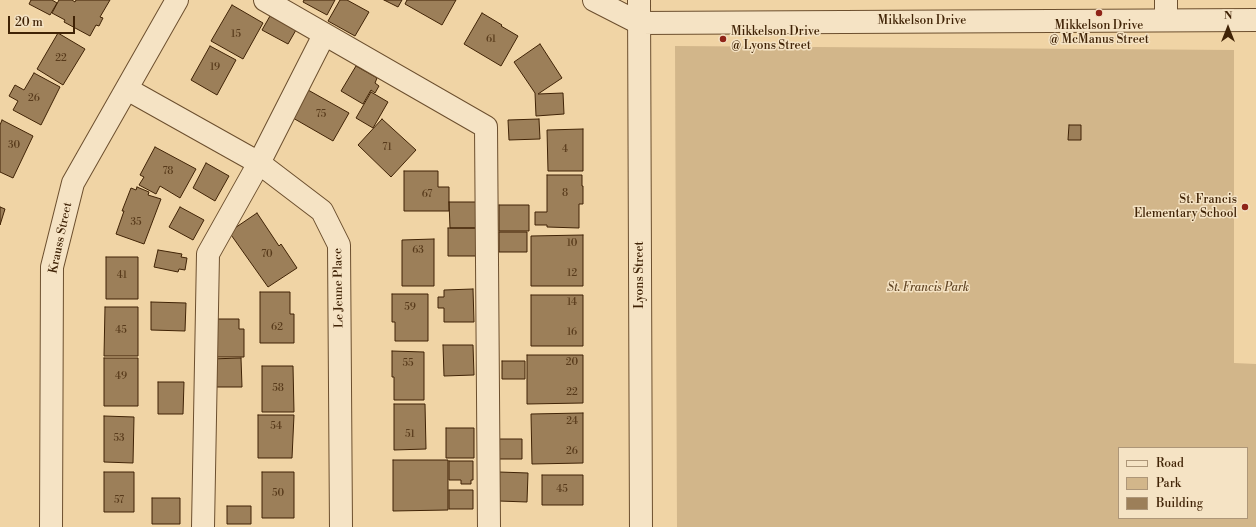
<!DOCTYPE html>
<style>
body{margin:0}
#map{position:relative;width:1256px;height:527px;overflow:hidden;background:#f0d4a5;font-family:"Libre Bodoni",serif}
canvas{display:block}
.legend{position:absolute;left:1118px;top:447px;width:130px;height:72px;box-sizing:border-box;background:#f5e3c4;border:1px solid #ad9678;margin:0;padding:5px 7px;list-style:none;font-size:12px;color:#402306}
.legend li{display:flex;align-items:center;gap:8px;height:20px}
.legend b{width:20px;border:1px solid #ad9678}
.north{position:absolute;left:1208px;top:8px;width:40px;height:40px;-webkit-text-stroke:3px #f5e3c4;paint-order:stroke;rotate:0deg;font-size:11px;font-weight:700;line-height:16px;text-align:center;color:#402306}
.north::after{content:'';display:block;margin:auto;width:14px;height:18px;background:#402306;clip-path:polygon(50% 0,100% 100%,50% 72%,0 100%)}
.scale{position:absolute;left:8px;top:16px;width:67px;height:18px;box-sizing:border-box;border:2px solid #402306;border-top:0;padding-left:5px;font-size:12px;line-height:14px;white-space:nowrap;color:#402306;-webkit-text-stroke:3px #f5e3c4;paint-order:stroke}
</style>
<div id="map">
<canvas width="1256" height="527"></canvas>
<ul class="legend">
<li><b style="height:5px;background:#f5e3c4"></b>Road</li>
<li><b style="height:11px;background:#d2b68a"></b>Park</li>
<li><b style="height:11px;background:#9c7f59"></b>Building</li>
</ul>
<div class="north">N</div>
<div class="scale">20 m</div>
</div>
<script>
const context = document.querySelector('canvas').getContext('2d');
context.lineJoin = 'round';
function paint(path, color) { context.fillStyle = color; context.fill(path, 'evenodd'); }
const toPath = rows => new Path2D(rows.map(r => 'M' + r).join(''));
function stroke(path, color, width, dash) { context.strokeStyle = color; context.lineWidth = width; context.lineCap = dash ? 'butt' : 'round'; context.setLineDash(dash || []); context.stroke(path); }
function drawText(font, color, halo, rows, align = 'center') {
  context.font = font + ' "Libre Bodoni",serif'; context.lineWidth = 3; context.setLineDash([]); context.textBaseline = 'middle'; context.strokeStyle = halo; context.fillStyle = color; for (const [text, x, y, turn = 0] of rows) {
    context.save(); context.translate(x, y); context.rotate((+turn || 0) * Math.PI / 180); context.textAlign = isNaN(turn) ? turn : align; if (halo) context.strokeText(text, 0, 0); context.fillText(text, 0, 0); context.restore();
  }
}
paint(toPath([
 [675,46,1234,50,1234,363,1256,364,1256,527,677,527],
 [1119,448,1247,448,1247,518,1119,518]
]), '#d2b68a');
const building = toPath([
 [31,0,52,0,57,3,50,15,29,4,31,0],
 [59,0,72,0,75,2,76,0,110,0,100,17,103,18,99,26,96,25,90,36,64,22,65,20,52,13,59,0],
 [304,0,335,0,327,15,303,2,304,0],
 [340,0,347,0,369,12,355,36,328,21,340,0],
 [384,0,402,0,398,7,384,0],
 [407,0,456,0,442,25,405,4,407,0],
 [232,5,263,23,243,59,211,41,232,5],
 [482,13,502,25,501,26,518,36,501,66,464,44,482,13],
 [270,16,296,30,288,44,262,30,270,16],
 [58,33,85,49,63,85,37,69,58,33],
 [540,44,562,78,538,94,563,93,564,114,536,116,535,93,514,62,540,44],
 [210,46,236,60,217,95,191,80,210,46],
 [356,66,377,78,375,83,379,86,375,93,371,90,363,104,341,91,356,66],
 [34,73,60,87,41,125,13,110,18,101,9,96,15,85,24,90,34,73],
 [308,90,349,113,333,141,293,118,308,90],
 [371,92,388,102,373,128,356,118,371,92],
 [382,119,416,150,391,177,358,145,382,119],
 [539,119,540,139,509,140,508,120,539,119],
 [2,120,33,136,13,178,0,172,0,125,2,120],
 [1069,125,1081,125,1081,140,1068,140,1069,125],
 [583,129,583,171,548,171,547,130,583,129],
 [155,147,196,169,180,198,160,186,156,194,139,185,144,177,140,175,155,147],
 [206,163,229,176,215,201,193,188,206,163],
 [404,171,438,171,438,187,449,187,449,211,404,211,404,171],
 [547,175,582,175,582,186,583,186,583,204,579,204,579,228,547,227,547,225,535,225,535,212,547,212,547,175],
 [137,187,149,192,148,195,161,199,144,244,116,234,124,211,122,211,131,188,136,190,137,187],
 [449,202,476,202,476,228,450,228,449,202],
 [499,205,529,205,529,231,499,231,499,205],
 [0,207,5,209,0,225,0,207],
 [180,207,204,220,193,240,169,227,180,207],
 [257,213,279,246,281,244,297,268,268,287,229,232,257,213],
 [448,228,476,228,476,256,448,256,448,228],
 [499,232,527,232,527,252,499,252,499,232],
 [583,235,583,286,531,286,531,236,583,235],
 [434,239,434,286,402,286,402,240,434,239],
 [158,250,182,254,181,257,187,258,185,270,179,269,178,272,154,267,158,250],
 [106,257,138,257,138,299,106,299,106,257],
 [473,289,474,322,444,322,444,308,438,308,438,297,444,297,444,290,473,289],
 [260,292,290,292,290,314,294,314,294,343,260,343,260,292],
 [392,294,428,294,428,341,395,341,395,322,392,322,392,294],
 [531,295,583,295,583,346,531,346,531,295],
 [151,302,186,303,185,331,151,330,151,302],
 [105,307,138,307,138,356,104,356,105,307],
 [212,319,239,319,239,329,244,329,244,357,210,357,212,319],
 [443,345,473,345,474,375,444,376,443,345],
 [392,351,424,352,424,400,394,400,394,377,392,377,392,351],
 [527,355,583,355,583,403,527,404,527,355],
 [104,358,138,358,138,406,104,406,104,358],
 [241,358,242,387,211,387,210,359,241,358],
 [502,361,525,361,525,379,502,379,502,361],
 [262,366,293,366,294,412,262,412,262,366],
 [158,382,184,382,183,414,158,414,158,382],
 [394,404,425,404,426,449,394,450,394,404],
 [583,413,583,463,532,464,531,414,583,413],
 [258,415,294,415,292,458,258,458,258,415],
 [104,416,134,417,133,463,104,462,104,416],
 [446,428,474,428,474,458,446,458,446,428],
 [499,439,522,439,522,459,499,459,499,439],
 [393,460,448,460,448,510,393,511,393,460],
 [449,461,473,461,473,480,471,480,471,484,461,484,461,480,449,480,449,461],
 [104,472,134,472,134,512,104,512,104,472],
 [262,472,294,472,294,518,262,518,262,472],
 [499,472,528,473,527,502,499,501,499,472],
 [542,475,583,475,583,505,542,505,542,475],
 [449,490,473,490,473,509,449,509,449,490],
 [152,498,180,498,180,524,152,524,152,498],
 [227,506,251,506,251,524,227,524,227,506]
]);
paint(building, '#9c7f59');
stroke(building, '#402306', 1);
const minor = toPath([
 [265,0,486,127,489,527],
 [594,0,639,23,1256,20],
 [639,0,641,527],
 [1166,19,1166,0],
 [127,89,259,163,322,211,339,245,341,527],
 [51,527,52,267,73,183,177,0],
 [203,527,208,254,259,163,324,35]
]);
stroke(minor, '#6c4f2e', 24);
stroke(minor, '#f5e3c4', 22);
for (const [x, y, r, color] of [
 [1099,13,4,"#8f2418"],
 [723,39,4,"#8f2418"],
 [1245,207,4,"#8f2418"]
]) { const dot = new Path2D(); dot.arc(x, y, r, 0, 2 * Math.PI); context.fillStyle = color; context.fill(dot); stroke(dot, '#f5e3c4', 1.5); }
drawText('10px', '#573a1b', null, [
 ["15",236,35],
 ["61",491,40],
 ["22",61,59],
 ["19",215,68],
 ["26",34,99],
 ["75",321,115],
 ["30",14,146],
 ["71",387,148],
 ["4",565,150],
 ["78",168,172],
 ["8",565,194],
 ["67",427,195],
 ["35",136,223],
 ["10",572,244],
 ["63",418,251],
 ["70",267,255],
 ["12",572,274],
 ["41",122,276],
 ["14",572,303],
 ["59",410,308],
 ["62",277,328],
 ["45",121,331],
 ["16",572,333],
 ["20",572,363],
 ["55",408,364],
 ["49",121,377],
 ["58",278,389],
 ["22",572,393],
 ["24",572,422],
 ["54",276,427],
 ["51",410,435],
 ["53",119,439],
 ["26",572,452],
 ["45",562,490],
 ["50",278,494],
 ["57",119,501]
]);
drawText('12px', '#402306', '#f5e3c4', [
 ["Mikkelson Drive",922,21],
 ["Krauss Street",61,238,-78],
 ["Lyons Street",640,275,-90],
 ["Le Jeune Place",339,288,-91]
]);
drawText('12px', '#402306', '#f5e3c4', [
 ["Mikkelson Drive",1099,26],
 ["@ McManus Street",1099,40],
 ["Mikkelson Drive",731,32,"left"],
 ["@ Lyons Street",731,46,"left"],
 ["St. Francis",1237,200,"right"],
 ["Elementary School",1237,214,"right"]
]);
drawText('italic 12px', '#644827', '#f5e3c4', [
 ["St. Francis Park",928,288]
]);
</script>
